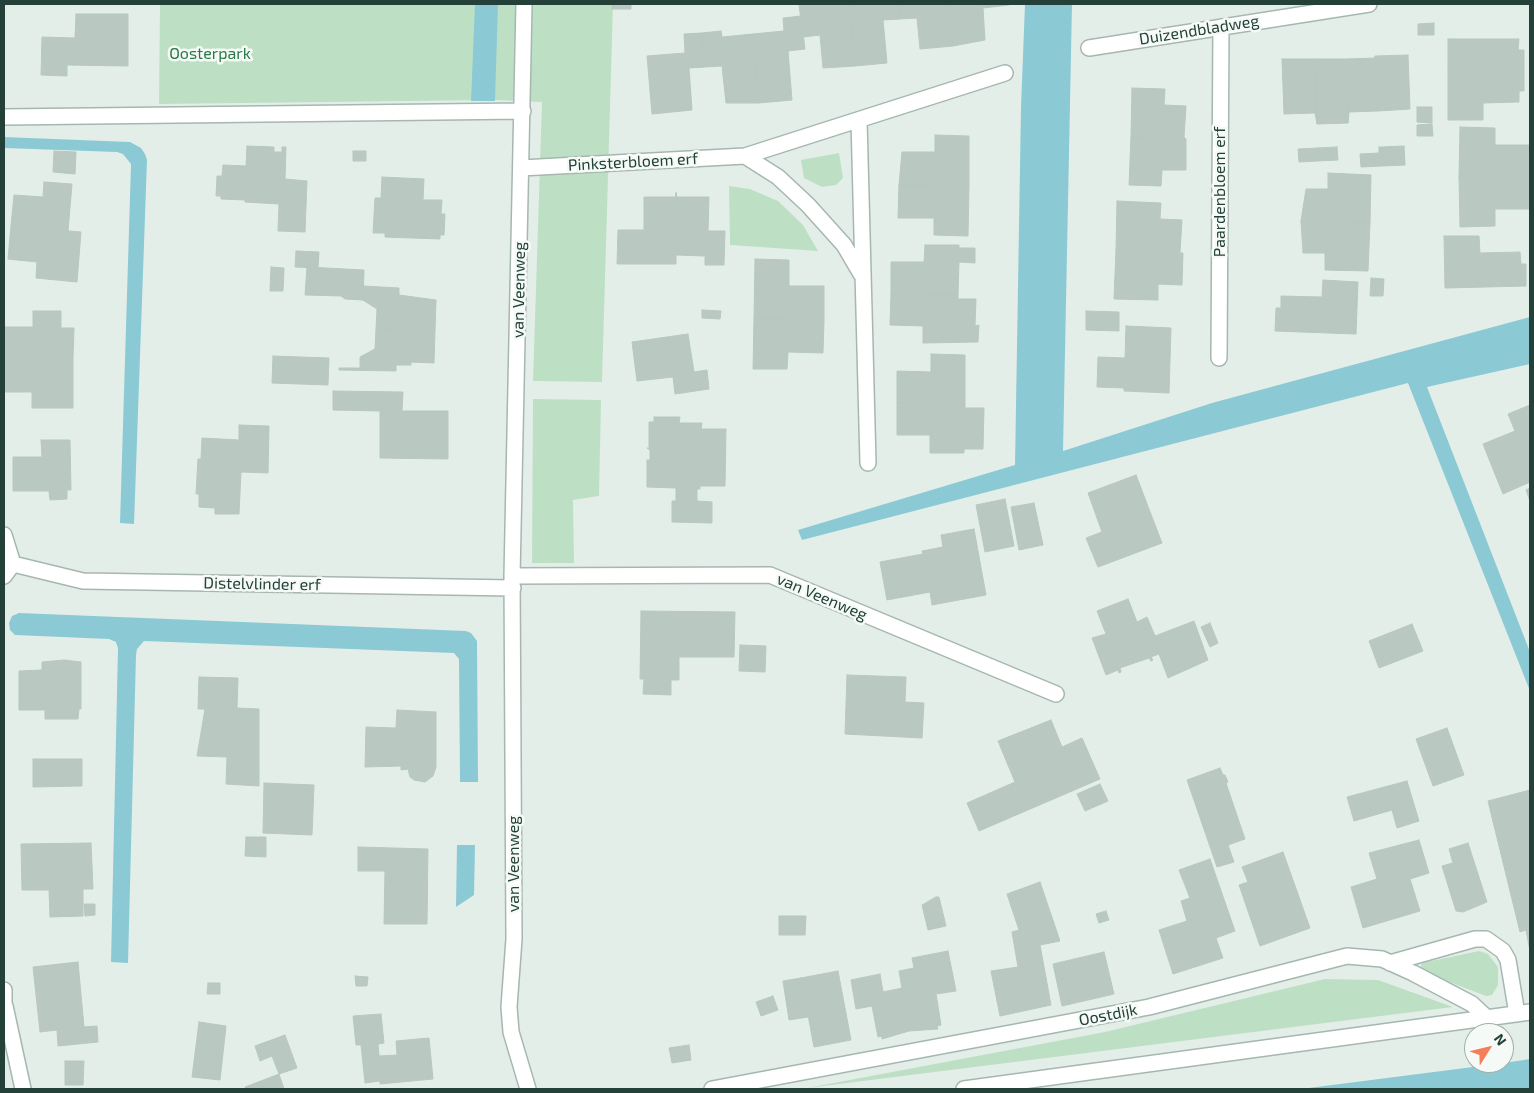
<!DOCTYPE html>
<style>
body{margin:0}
#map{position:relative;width:1534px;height:1093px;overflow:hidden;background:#e4eee9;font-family:"Exo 2",sans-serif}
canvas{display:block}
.frame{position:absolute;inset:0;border:5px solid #234138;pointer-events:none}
.north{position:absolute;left:1464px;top:1023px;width:50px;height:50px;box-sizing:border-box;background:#f5faf7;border:1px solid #a1b0ab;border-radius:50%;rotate:54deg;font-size:14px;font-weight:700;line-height:20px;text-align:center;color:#234138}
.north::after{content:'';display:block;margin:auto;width:18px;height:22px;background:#f67d5a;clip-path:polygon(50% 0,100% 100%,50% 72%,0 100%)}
</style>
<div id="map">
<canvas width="1534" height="1093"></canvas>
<div class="frame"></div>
<div class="north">N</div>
</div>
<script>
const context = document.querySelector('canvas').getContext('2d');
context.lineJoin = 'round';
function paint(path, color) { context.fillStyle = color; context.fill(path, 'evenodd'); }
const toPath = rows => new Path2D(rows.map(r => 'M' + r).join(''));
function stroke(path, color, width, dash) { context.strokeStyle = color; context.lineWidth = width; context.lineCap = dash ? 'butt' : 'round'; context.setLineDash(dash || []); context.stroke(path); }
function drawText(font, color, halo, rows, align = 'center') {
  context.font = font + ' "Exo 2",sans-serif'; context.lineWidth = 5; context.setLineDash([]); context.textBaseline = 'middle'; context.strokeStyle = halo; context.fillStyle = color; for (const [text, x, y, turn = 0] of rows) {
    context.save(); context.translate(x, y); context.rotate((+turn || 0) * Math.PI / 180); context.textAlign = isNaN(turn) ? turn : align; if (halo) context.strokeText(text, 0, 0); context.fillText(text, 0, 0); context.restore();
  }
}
paint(toPath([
 [160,4,613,4,602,382,533,381,542,102,495,100,159,104],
 [839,153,843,178,836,185,822,187,804,178,801,160],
 [729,186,750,189,778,201,803,225,818,251,730,245],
 [533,399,601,400,599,496,573,500,574,563,532,563],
 [1479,951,1488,954,1498,967,1498,985,1492,995,1486,996,1423,972,1420,969,1422,963],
 [1325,979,1378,980,1453,1007,807,1088,1105,1032]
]), '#bde0c5');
paint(toPath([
 [475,4,498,4,495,101,471,101],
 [1025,4,1072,4,1063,451,1212,403,1530,317,1530,364,1427,387,1530,652,1530,691,1408,383,802,540,798,530,1015,465,1021,107],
 [4,137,130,142,141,148,145,154,147,160,134,524,120,523,131,164,123,154,117,152,4,148],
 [19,613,466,631,471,633,477,641,478,782,460,782,459,659,454,653,144,641,137,649,136,655,128,963,111,962,118,648,116,642,109,639,15,635,10,630,9,623,12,616],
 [457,845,475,845,474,895,456,907],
 [1530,1059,1530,1089,1301,1089,1504,1063]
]), '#8bcad4');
const building = toPath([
 [612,4,631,4,631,9,612,9,612,4],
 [799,4,849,4,855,66,823,68,820,35,803,37,799,4],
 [849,4,899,4,900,19,883,20,887,63,855,66,849,4],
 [899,4,949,4,953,46,920,49,917,18,900,19,899,4],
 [949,4,1009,4,1009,5,983,8,985,40,953,46,949,4],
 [76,14,128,14,128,66,67,65,67,76,41,75,42,37,75,38,76,14],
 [801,16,805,49,788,51,792,100,759,103,753,34,784,31,783,18,801,16],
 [1434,23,1434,35,1418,35,1418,24,1434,23],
 [721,31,722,37,753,34,759,103,726,103,722,66,705,67,702,33,721,31],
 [702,33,705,67,689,68,692,110,652,114,647,56,685,53,684,34,702,33],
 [1448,39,1519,39,1518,50,1524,50,1524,71,1448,71,1448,39],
 [1408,55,1410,109,1378,111,1375,56,1408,55],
 [1375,57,1378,111,1349,112,1348,123,1346,59,1375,58,1375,57],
 [1282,59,1315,59,1317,124,1315,113,1284,114,1282,59],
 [1315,59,1346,59,1348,123,1317,124,1315,59],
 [1448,71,1524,71,1524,91,1519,91,1519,102,1483,103,1483,120,1448,120,1448,71],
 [1132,88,1165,89,1164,105,1186,106,1184,137,1186,139,1131,137,1132,88],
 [1417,107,1432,107,1432,123,1417,122,1417,107],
 [1432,124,1433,136,1417,136,1417,125,1432,124],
 [1460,127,1495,128,1495,145,1530,145,1530,177,1459,177,1460,127],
 [935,135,969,136,969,186,899,185,902,152,935,152,935,135],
 [1131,137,1186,139,1186,170,1162,170,1161,186,1129,185,1131,137],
 [247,146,274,147,274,152,282,152,282,147,286,147,285,179,307,181,305,232,278,231,279,204,245,202,245,200,221,199,221,196,216,196,217,176,222,176,223,165,246,166,247,146],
 [1404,146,1405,165,1383,166,1382,147,1404,146],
 [1337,147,1338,160,1318,161,1318,148,1337,147],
 [1379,147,1382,147,1383,166,1361,167,1360,154,1379,153,1379,147],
 [1318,148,1318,161,1299,162,1298,149,1318,148],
 [54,151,76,152,75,174,53,172,54,151],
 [353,151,366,151,366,161,353,161,353,151],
 [1328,173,1371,175,1370,223,1301,221,1306,189,1328,189,1328,173],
 [382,177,424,179,423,200,442,200,441,214,445,214,444,235,440,235,440,239,385,237,385,233,373,233,375,198,381,198,382,177],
 [1459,177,1530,177,1530,209,1495,209,1495,226,1460,227,1459,177],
 [44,182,72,184,68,231,11,226,14,195,43,197,44,182],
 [899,185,969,186,968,236,934,235,934,218,898,218,899,185],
 [676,193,677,197,709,197,708,231,725,231,724,265,705,265,705,256,676,255,676,193],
 [676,193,676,264,617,264,618,230,644,230,644,197,676,197,676,193],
 [1117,201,1161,203,1160,219,1182,220,1180,252,1116,250,1117,201],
 [1301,221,1370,223,1368,271,1325,270,1325,253,1303,253,1301,221],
 [11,226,81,232,77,282,36,278,37,262,8,259,11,226],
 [1444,236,1479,236,1480,253,1520,252,1521,264,1526,264,1526,286,1445,288,1444,236],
 [925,245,959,245,959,248,975,248,975,263,959,262,958,295,891,294,891,262,924,262,925,245],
 [1116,250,1183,253,1182,285,1158,284,1158,300,1114,299,1116,250],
 [296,251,319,252,318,268,295,267,296,251],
 [755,259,789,260,789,286,824,286,824,320,754,319,755,259],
 [271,267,284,268,283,291,270,291,271,267],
 [307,267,364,270,363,300,345,299,341,296,305,295,307,267],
 [1371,278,1384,279,1383,296,1370,296,1371,278],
 [1323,280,1358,282,1356,334,1275,331,1276,308,1281,308,1281,296,1322,297,1323,280],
 [363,286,399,288,399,295,436,300,435,331,376,329,377,309,363,300,363,286],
 [891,294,958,295,958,299,976,299,975,326,979,325,978,342,923,343,923,326,890,325,891,294],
 [702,310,721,311,720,319,702,318,702,310],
 [33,311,61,311,61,328,74,328,73,358,4,358,4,327,33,327,33,311],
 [1086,311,1119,312,1119,331,1086,330,1086,311],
 [754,319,824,320,823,353,788,352,787,369,753,369,754,319],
 [1126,326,1171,328,1169,393,1124,391,1124,388,1097,387,1098,357,1125,358,1126,326],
 [376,329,435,331,434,363,411,362,411,365,396,365,396,371,339,370,339,368,360,368,360,357,375,349,376,329],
 [688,334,694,372,707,370,709,389,675,394,673,377,637,381,632,342,688,334],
 [931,354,965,355,965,404,897,403,897,371,931,372,931,354],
 [273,356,329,358,328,385,272,383,273,356],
 [4,358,73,358,73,408,32,408,32,392,4,392,4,358],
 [333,391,403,392,402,411,448,411,448,459,380,458,380,411,333,410,333,391],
 [897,403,965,404,965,408,984,408,983,449,964,449,964,453,930,453,930,435,897,435,897,403],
 [1530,405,1530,482,1503,494,1483,444,1515,431,1508,414,1530,405],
 [654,417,680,417,679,423,702,423,701,429,726,429,725,486,700,486,700,489,697,489,697,501,712,502,712,523,672,522,672,501,676,501,676,488,647,487,647,460,650,460,650,450,647,448,649,448,649,422,654,422,654,417],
 [239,425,269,426,268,473,241,472,239,514,215,514,215,508,199,507,199,494,196,494,198,459,201,459,202,438,239,440,239,425],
 [41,440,70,440,71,490,67,490,67,499,50,500,49,491,13,491,13,457,42,457,41,440],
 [1136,475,1162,543,1098,567,1086,538,1102,532,1088,493,1136,475],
 [1530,488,1530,501,1526,490,1530,488],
 [1005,499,1014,546,985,552,976,505,1005,499],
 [1034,503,1043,545,1019,550,1011,507,1034,503],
 [974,529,986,595,932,605,930,592,887,600,880,562,923,554,922,551,943,547,941,535,974,529],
 [1128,599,1137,622,1147,617,1155,636,1194,621,1208,660,1168,678,1159,654,1151,657,1153,660,1151,661,1149,658,1120,668,1121,672,1119,673,1118,670,1106,675,1092,638,1106,634,1097,611,1128,599],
 [641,611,735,612,734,657,679,657,679,680,671,680,671,695,643,694,644,679,640,679,641,611],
 [1210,623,1218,643,1210,647,1201,627,1210,623],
 [1412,624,1423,651,1379,668,1369,641,1412,624],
 [740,645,766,646,765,672,739,671,740,645],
 [64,660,81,662,81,709,79,709,78,719,45,719,45,710,19,710,19,671,42,670,42,662,64,660],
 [847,675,906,677,905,702,924,703,922,738,845,734,847,675],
 [199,677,238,678,237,708,259,709,259,786,226,784,227,757,197,756,205,709,198,709,199,677],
 [397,710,436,712,436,767,433,776,425,782,414,780,410,777,408,769,401,770,401,766,365,767,366,727,396,728,397,710],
 [1051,720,1062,747,1082,738,1100,779,979,831,967,803,1015,782,998,741,1051,720],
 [1447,728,1464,775,1433,786,1416,739,1447,728],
 [33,759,82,759,82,786,33,787,33,759],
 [1220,768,1223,775,1225,775,1228,782,1226,783,1245,839,1228,845,1234,862,1217,867,1187,780,1220,768],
 [1407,781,1419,821,1397,828,1392,810,1354,821,1347,797,1407,781],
 [264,783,314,785,312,835,263,833,264,783],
 [1100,784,1108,801,1085,811,1077,794,1100,784],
 [1530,790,1530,951,1526,930,1520,932,1488,801,1530,790],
 [246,837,266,837,266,857,245,856,246,837],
 [1419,840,1429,873,1410,879,1420,911,1363,928,1351,887,1377,879,1369,853,1419,840],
 [91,843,93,889,83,889,83,916,50,917,49,890,22,890,21,844,91,843],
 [1468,843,1487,902,1463,912,1456,911,1442,866,1453,863,1449,849,1468,843],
 [358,847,428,849,427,924,384,924,385,871,358,871,358,847],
 [1283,852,1310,928,1260,946,1239,885,1248,882,1242,867,1283,852],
 [1210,859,1235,931,1216,938,1223,958,1173,974,1159,930,1187,921,1181,901,1190,898,1179,870,1210,859],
 [1040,882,1060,941,1040,945,1051,1005,1000,1016,991,971,1018,967,1012,932,1019,930,1007,894,1040,882],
 [936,897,939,897,946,926,928,930,922,905,936,897],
 [84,904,95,904,95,915,85,916,84,904],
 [1106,911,1109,920,1099,923,1096,914,1106,911],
 [779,916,806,916,805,935,779,935,779,916],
 [948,951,956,991,936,994,941,1025,937,1026,938,1029,909,1031,899,971,914,968,912,958,948,951],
 [1104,952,1114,994,1062,1006,1053,964,1104,952],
 [78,962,84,1027,97,1026,98,1042,58,1046,57,1030,40,1032,33,967,78,962],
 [838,971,851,1040,814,1047,801,978,838,971],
 [880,974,883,992,902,988,909,1031,882,1039,882,1036,878,1037,872,1006,856,1009,851,980,880,974],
 [355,976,368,977,367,986,356,986,355,976],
 [801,978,808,1017,789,1020,783,981,801,978],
 [208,983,220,983,220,994,207,994,208,983],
 [773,996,778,1010,761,1016,756,1002,773,996],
 [381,1014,384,1043,378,1044,379,1056,397,1055,396,1041,429,1038,433,1079,380,1084,380,1081,365,1083,361,1045,356,1045,353,1016,381,1014],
 [199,1022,226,1026,220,1080,192,1077,199,1022],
 [285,1035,297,1068,279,1074,272,1056,260,1061,255,1046,285,1035],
 [689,1045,691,1060,672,1063,669,1048,689,1045],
 [65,1061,84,1061,83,1085,65,1085,65,1061],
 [279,1074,284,1089,246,1089,245,1087,279,1074]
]);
paint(building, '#b9c9c2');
stroke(building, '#b6c8c0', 1);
const minor = toPath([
 [524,4,512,576,514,939,509,1007,511,1032,528,1089],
 [1089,48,1369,4],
 [4,117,523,111],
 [859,120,868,463],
 [745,156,778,177,808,205,844,245,861,274],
 [521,168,745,156,1005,73],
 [1219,358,1221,27],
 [4,535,13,564],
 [4,576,13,564,83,581,513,588],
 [512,576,770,575,1056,694],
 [1390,963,1475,939,1486,939,1503,951,1508,960,1517,1014],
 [4,990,4,1006],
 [5,1006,23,1089],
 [712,1089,1149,1007,1347,956,1382,959,1413,973,1472,1004,1488,1019],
 [964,1089,1530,1012]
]);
stroke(minor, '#a6b7b0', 18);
stroke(minor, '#fff', 15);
drawText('16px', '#234138', '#f5faf7', [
 ["Duizendbladweg",1199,30,-9],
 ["Pinksterbloem erf",633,162,-3],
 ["Paardenbloem erf",1220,192,-90],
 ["van Veenweg",519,290,-89],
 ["Distelvlinder erf",262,584,1],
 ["van Veenweg",822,597,23],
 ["van Veenweg",514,864,-90],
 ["Oostdijk",1108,1015,-11]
]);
drawText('16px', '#2b7948', '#f5faf7', [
 ["Oosterpark",210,54]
]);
</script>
